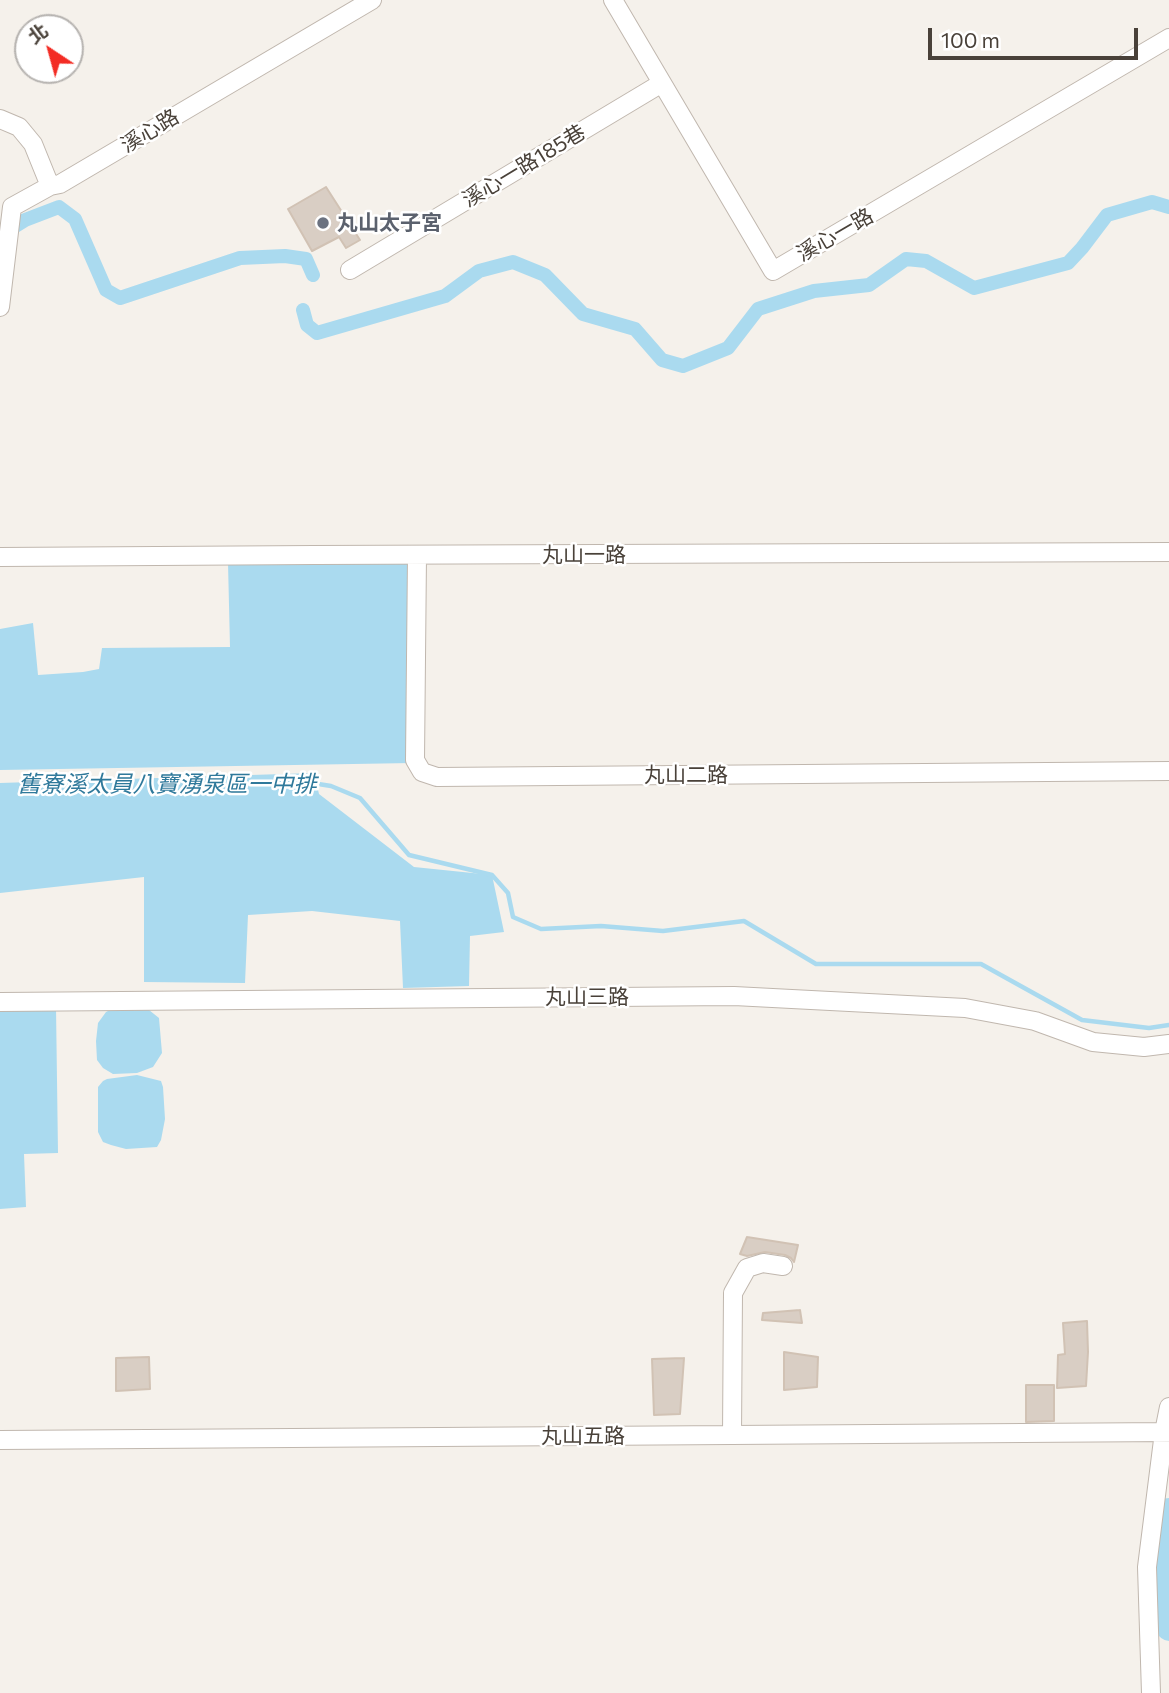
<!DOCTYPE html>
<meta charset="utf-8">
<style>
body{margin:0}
#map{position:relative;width:1169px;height:1693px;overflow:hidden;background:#f5f1eb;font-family:Commissioner,"Noto Sans TC",sans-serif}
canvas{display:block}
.north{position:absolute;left:14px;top:14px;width:70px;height:70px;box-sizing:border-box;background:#fff;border:2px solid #b6b3b0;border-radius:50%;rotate:324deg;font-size:19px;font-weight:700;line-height:28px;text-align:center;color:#494139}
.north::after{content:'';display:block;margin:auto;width:24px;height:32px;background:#f32c24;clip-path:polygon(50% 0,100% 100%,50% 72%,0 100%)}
.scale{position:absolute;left:928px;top:28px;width:210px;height:32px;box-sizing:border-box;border:4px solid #494139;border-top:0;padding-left:9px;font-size:21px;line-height:24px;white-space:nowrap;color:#494139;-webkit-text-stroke:5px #fff;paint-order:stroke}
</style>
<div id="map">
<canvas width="1169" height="1693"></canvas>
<div class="north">北</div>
<div class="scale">100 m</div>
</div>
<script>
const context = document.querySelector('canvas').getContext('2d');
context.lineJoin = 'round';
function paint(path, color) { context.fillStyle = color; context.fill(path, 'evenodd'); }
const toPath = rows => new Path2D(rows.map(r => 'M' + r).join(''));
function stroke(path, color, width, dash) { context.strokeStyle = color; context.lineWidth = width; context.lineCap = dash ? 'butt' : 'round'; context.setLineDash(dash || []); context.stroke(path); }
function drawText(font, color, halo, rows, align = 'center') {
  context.font = font + ' Commissioner,"Noto Sans TC",sans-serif'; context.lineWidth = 5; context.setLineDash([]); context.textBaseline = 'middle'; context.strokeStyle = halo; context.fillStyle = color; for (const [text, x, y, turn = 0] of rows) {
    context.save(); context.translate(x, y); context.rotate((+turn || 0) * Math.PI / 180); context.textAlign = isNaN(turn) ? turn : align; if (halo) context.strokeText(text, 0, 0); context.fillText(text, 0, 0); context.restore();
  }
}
paint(toPath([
 [410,561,412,763,0,770,0,629,33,623,38,675,83,672,99,669,102,648,230,647,228,563],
 [314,773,319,794,414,867,492,875,504,932,470,936,469,986,403,988,400,921,312,911,248,915,245,983,144,982,144,877,0,893,0,783],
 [140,1005,149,1010,159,1018,162,1053,153,1067,137,1073,113,1074,103,1068,97,1060,96,1041,98,1023,106,1012,118,1006],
 [56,1007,58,1153,24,1154,26,1207,0,1209,0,1009],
 [137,1075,161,1081,163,1087,165,1119,161,1140,157,1147,126,1149,111,1145,103,1142,98,1132,98,1087,103,1081,107,1079]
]), '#aadaef');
stroke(toPath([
 [312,783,331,786,360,798,409,855,492,875,508,893,513,917,541,929,601,926,663,931,744,921,816,964,981,964,1082,1020,1149,1028,1169,1025]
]), '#aadaef', 4.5);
stroke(toPath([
 [4,233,25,220,59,207,75,219,106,290,120,298,240,258,285,256,306,259,313,275],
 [303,310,307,325,317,333,445,296,479,271,513,262,545,275,583,314,635,329,662,360,683,366,728,348,758,309,814,291,869,285,906,259,926,261,974,288,1068,263,1082,248,1107,215,1152,202,1169,207]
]), '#aadaef', 14);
stroke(toPath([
 [1169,1510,1163,1551,1169,1629]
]), '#aadaef', 24);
const building = toPath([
 [326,187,360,240,346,248,339,237,312,251,288,209,326,187],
 [747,1237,798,1245,794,1262,791,1258,785,1255,765,1252,747,1256,740,1254,747,1237],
 [800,1310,802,1323,762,1320,763,1313,800,1310],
 [1087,1321,1088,1352,1086,1386,1057,1388,1058,1355,1065,1354,1063,1323,1087,1321],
 [784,1352,818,1357,817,1387,784,1390,784,1352],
 [149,1357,150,1389,116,1391,116,1358,149,1357],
 [684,1358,680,1414,654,1415,652,1359,684,1358],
 [1026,1385,1054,1385,1054,1421,1026,1422,1026,1385]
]);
paint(building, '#d9cec4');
stroke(building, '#d1c2b4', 2);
const minor = toPath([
 [613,0,773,271,1169,38],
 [0,119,19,127,33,144,50,186],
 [350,270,662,83],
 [0,307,12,207,50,186,60,184,372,0],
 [417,556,415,760,422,772,437,777,1169,771],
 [0,557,314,555,1169,552],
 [0,1002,734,996,965,1008,1035,1021,1093,1042,1144,1047,1169,1044],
 [732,1435,733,1293,747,1268,763,1263,783,1266],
 [0,1440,1169,1432],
 [1151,1693,1147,1567,1164,1432,1169,1407]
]);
stroke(minor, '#c0b7ae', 20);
stroke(minor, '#fff', 18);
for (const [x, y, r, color] of [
 [323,223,7,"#6b7280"]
]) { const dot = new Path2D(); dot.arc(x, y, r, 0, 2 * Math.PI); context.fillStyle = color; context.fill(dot); stroke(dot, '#fff', 2.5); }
drawText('21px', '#494139', '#fff', [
 ["溪心路",150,131,-31],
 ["溪心一路185巷",524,166,-31],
 ["溪心一路",835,235,-30],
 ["丸山一路",584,555],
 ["丸山二路",686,775],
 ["丸山三路",587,997],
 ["丸山五路",583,1436]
]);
drawText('bold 21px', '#5b616d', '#fff', [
 ["丸山太子宮",337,223]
], 'left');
drawText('italic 23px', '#2f799b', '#fff', [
 ["舊寮溪太員八寶湧泉區一中排",167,784]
]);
</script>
